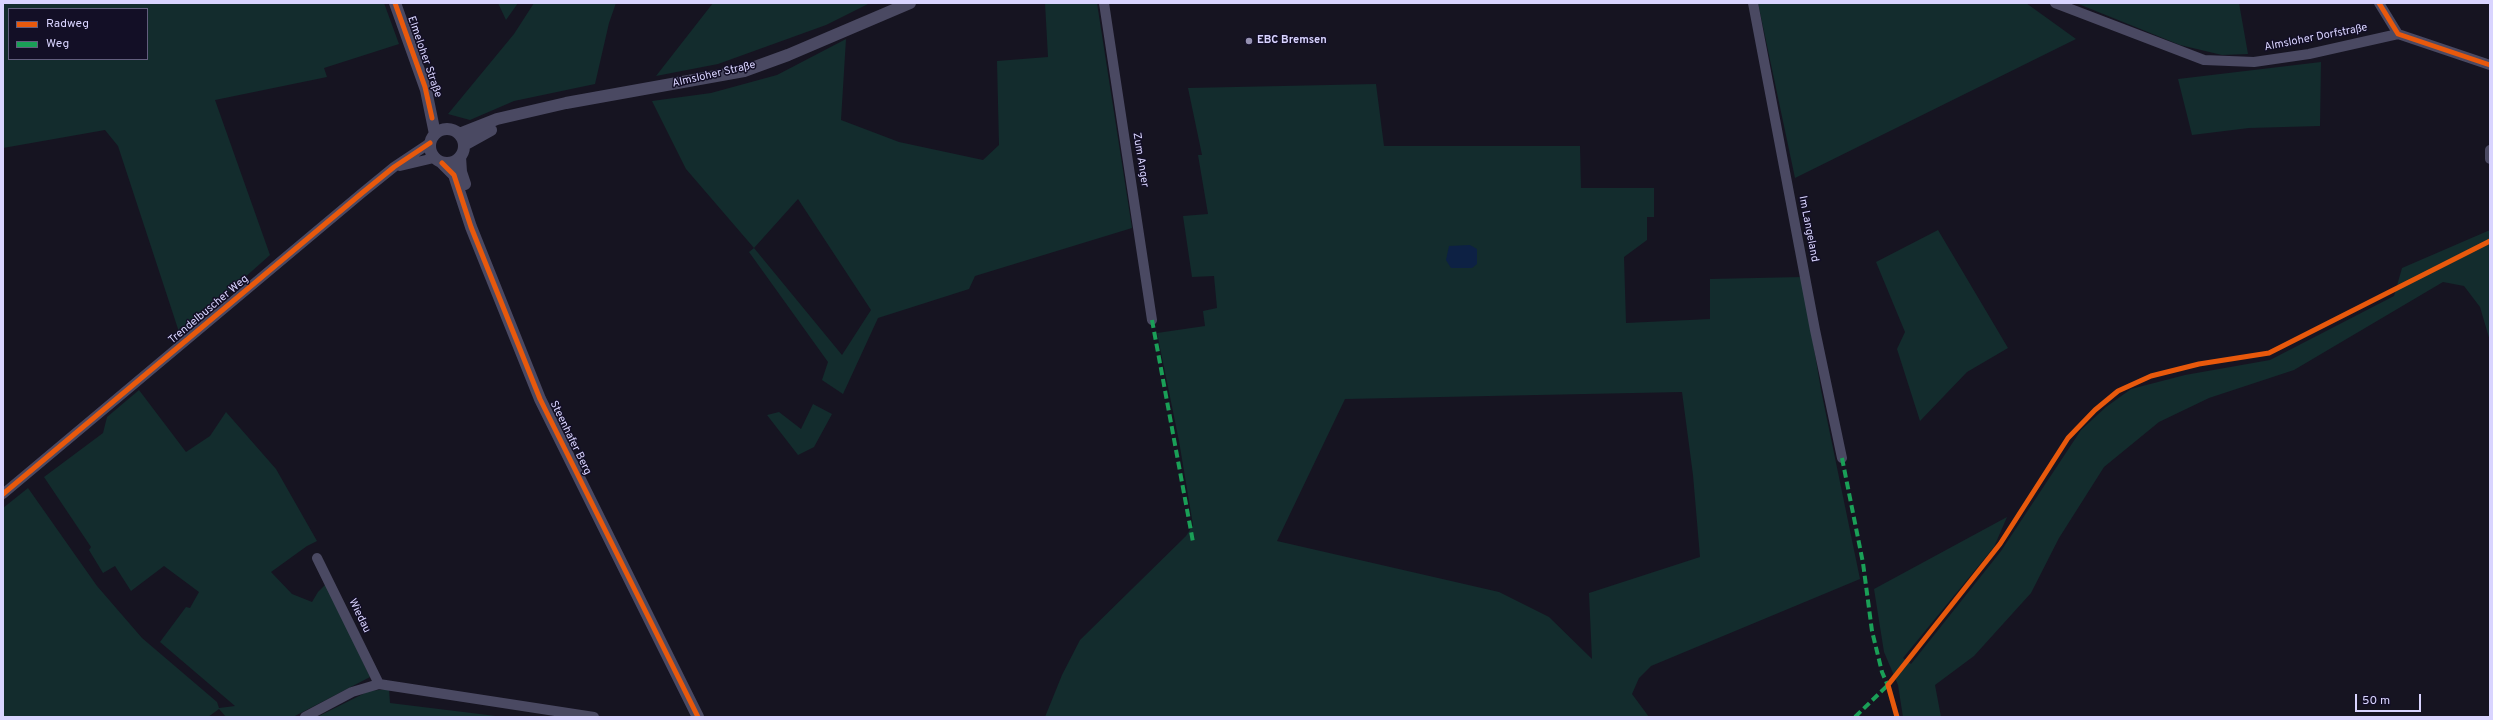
<!DOCTYPE html>
<meta charset="utf-8">
<style>
body{margin:0}
#map{position:relative;width:2493px;height:720px;overflow:hidden;background:#161421;font-family:Overpass,sans-serif}
canvas{display:block}
.frame{position:absolute;inset:0;border:4px solid #d9d4ff;pointer-events:none}
.legend{position:absolute;left:8px;top:8px;width:140px;height:52px;box-sizing:border-box;background:#130f26;border:1px solid #625e7d;margin:0;padding:5px 7px;list-style:none;font-size:12px;color:#d9d4ff}
.legend li{display:flex;align-items:center;gap:8px;height:20px}
.legend b{width:20px;border:1px solid #625e7d}
.scale{position:absolute;left:2355px;top:694px;width:66px;height:18px;box-sizing:border-box;border:2px solid #d9d4ff;border-top:0;padding-left:5px;font-size:12px;line-height:14px;white-space:nowrap;color:#d9d4ff;-webkit-text-stroke:3px #130f26;paint-order:stroke}
</style>
<div id="map">
<canvas width="2493" height="720"></canvas>
<div class="frame"></div>
<ul class="legend">
<li><b style="height:5px;background:#e8590c"></b>Radweg</li>
<li><b style="height:5px;background:#1a9f57"></b>Weg</li>
</ul>
<div class="scale">50 m</div>
</div>
<script>
const context = document.querySelector('canvas').getContext('2d');
context.lineJoin = 'round';
function paint(path, color) { context.fillStyle = color; context.fill(path, 'evenodd'); }
const toPath = rows => new Path2D(rows.map(r => 'M' + r).join(''));
function stroke(path, color, width, dash) { context.strokeStyle = color; context.lineWidth = width; context.lineCap = dash ? 'butt' : 'round'; context.setLineDash(dash || []); context.stroke(path); }
function drawText(font, color, halo, rows, align = 'center') {
  context.font = font + ' Overpass,sans-serif'; context.lineWidth = 3; context.setLineDash([]); context.textBaseline = 'middle'; context.strokeStyle = halo; context.fillStyle = color; for (const [text, x, y, turn = 0] of rows) {
    context.save(); context.translate(x, y); context.rotate((+turn || 0) * Math.PI / 180); context.textAlign = isNaN(turn) ? turn : align; if (halo) context.strokeText(text, 0, 0); context.fillText(text, 0, 0); context.restore();
  }
}
paint(toPath([
 [3,3,384,3,399,44,324,68,327,77,215,100,270,255,180,335,118,146,105,130,3,148],
 [9,9,147,9,147,59,9,59],
 [498,3,518,3,506,20],
 [534,3,616,3,609,23,595,84,514,101,470,120,448,114,514,34],
 [713,3,870,3,826,25,718,64,656,76],
 [1045,3,1097,3,1132,228,975,276,969,289,878,318,843,394,822,380,828,362,749,252,754,248,686,169,652,101,711,93,777,75,846,39,841,120,899,142,983,160,999,145,997,61,1048,57],
 [798,199,871,310,842,355,754,248],
 [1758,3,2026,3,2076,39,1795,178],
 [2076,3,2239,3,2248,54,2222,55,2180,45],
 [2321,62,2320,126,2249,128,2192,135,2178,79],
 [1376,84,1384,146,1580,146,1581,188,1654,188,1654,217,1647,217,1647,240,1624,257,1626,323,1710,319,1710,279,1802,277,1821,390,1860,579,1651,666,1639,678,1632,694,1649,717,1045,717,1062,675,1080,640,1186,536,1193,525,1179,441,1157,333,1205,326,1203,311,1217,308,1214,276,1192,277,1183,216,1208,214,1198,155,1202,155,1188,88],
 [1682,392,1693,475,1700,557,1589,593,1592,659,1549,617,1499,592,1277,541,1345,399],
 [1938,230,2008,348,1967,372,1920,421,1897,349,1905,332,1876,262],
 [2490,230,2490,341,2480,307,2464,286,2443,282,2294,370,2209,398,2159,422,2104,467,2059,538,2031,593,1974,656,1935,685,1941,717,1903,717,1898,685,1884,652,1874,589,2007,517,1994,547,1903,658,1911,664,2001,551,2081,430,2106,407,2131,389,2185,375,2270,360,2394,296,2402,268],
 [139,390,186,452,210,436,226,412,276,469,317,541,307,546,271,572,292,594,312,602,318,592,326,584,370,677,293,717,226,717,219,709,208,717,3,717,3,508,28,488,97,586,142,638,217,702,219,708,235,706,160,642,186,607,190,608,199,592,164,566,131,591,115,566,103,573,89,550,91,547,44,477,103,433,107,417],
 [813,404,832,414,814,447,798,455,767,415,779,412,801,429],
 [389,689,390,703,504,717,317,717,369,691]
]), '#132c2d');
paint(toPath([
 [1470,245,1477,249,1477,264,1472,268,1451,268,1446,260,1449,246]
]), '#0d2144');
stroke(toPath([
 [1104,3,1152,320],
 [1753,3,1815,330,1842,458],
 [2055,3,2204,60,2254,62,2309,54,2398,34,2490,65],
 [2379,3,2398,34],
 [2490,150,2490,159],
 [400,166,434,158],
 [3,494,362,193,394,167,430,143],
 [317,558,379,684],
 [305,717,352,692,379,684,594,717]
]), '#4a4962', 10);
stroke(toPath([
 [395,3,426,90,435,134],
 '430 146a17 17 0 1 1 34 0a17 17 0 1 1-34 0Z',
 [459,134,497,119,566,103,744,71,788,55,910,3],
 [464,145,491,130],
 [460,157,461,172,465,184],
 [442,163,454,175,471,227,540,399,698,717]
]), '#4a4962', 12);
stroke(toPath([
 [1152,320,1193,542],
 [1842,458,1863,563,1872,631,1882,672,1888,686],
 [1855,717,1889,684]
]), '#1a9f57', 4, [8, 4]);
stroke(toPath([
 [395,3,425,87,432,118],
 [2379,3,2398,34,2490,65],
 [442,163,454,175,471,227,540,399,698,717],
 [3,494,362,193,394,167,430,143],
 [1897,717,1888,685,2000,544,2068,438,2095,410,2118,391,2151,376,2199,364,2269,353,2490,241]
]), '#e8590c', 5);
for (const [x, y, r, color] of [
 [1249,41,4,"#9591b1"]
]) { const dot = new Path2D(); dot.arc(x, y, r, 0, 2 * Math.PI); context.fillStyle = color; context.fill(dot); stroke(dot, '#130f26', 1.5); }
drawText('11px', '#d9d4ff', '#130f26', [
 ["Almsloher Dorfstraße",2316,38,-11],
 ["Elmeloher Straße",424,57,71],
 ["Almsloher Straße",714,75,-13],
 ["Zum Anger",1140,160,81],
 ["Im Langeland",1808,229,79],
 ["Trendelbuscher Weg",209,310,-40],
 ["Steenhafer Berg",570,438,64],
 ["Wiedau",359,616,64]
]);
drawText('bold 11px', '#d9d4ff', '#130f26', [
 ["EBC Bremsen",1257,41]
], 'left');
</script>
